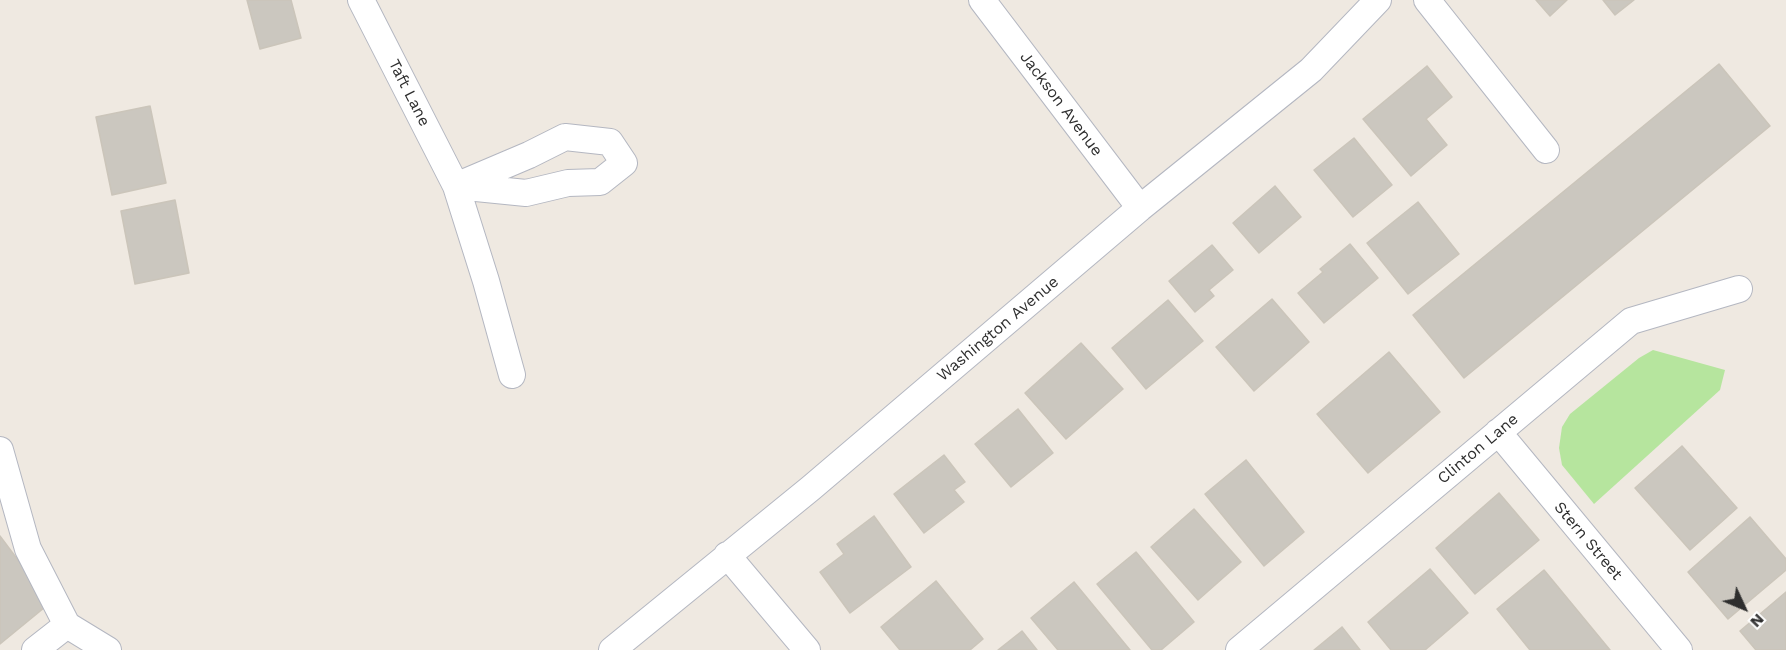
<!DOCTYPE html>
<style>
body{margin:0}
#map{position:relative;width:1786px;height:650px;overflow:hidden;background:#efe9e1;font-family:"Work Sans",sans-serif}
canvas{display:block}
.north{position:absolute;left:1714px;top:578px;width:60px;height:60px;-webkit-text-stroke:4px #fff;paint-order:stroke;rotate:134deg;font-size:16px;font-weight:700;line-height:24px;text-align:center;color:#2e2e2e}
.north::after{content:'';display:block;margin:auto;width:21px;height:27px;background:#2e2e2e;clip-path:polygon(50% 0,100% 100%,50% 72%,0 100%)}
</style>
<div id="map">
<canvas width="1786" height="650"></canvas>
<div class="north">N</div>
</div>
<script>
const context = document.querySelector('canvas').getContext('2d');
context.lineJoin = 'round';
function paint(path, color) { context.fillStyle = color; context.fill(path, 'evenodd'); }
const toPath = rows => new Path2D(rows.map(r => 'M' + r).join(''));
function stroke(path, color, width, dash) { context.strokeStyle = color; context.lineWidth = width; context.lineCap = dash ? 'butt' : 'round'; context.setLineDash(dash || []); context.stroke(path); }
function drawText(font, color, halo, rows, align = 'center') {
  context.font = font + ' "Work Sans",sans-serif'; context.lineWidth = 4.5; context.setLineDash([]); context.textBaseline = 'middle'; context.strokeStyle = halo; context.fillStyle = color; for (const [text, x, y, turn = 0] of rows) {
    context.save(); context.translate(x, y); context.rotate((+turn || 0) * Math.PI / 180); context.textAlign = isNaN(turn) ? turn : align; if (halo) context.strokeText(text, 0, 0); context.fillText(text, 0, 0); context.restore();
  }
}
paint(toPath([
 [1653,350,1725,370,1720,390,1594,504,1562,465,1559,448,1562,427,1570,414,1639,358]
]), '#b6e59e');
const building = toPath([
 [247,0,291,0,301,38,260,49,247,0],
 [1536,0,1567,0,1550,16,1536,0],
 [1603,0,1634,0,1615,15,1603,0],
 [1719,64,1770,126,1464,378,1413,315,1719,64],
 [1427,66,1452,97,1426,119,1447,145,1411,176,1363,119,1427,66],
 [150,106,166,183,112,195,96,117,150,106],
 [1354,138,1392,185,1353,217,1314,170,1354,138],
 [1275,186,1301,217,1259,253,1233,223,1275,186],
 [175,200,189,273,135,284,121,211,175,200],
 [1418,202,1459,254,1408,294,1367,243,1418,202],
 [1350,244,1378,278,1324,323,1298,293,1323,272,1320,269,1350,244],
 [1212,245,1233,270,1209,290,1214,296,1195,312,1169,281,1212,245],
 [1272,299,1309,342,1254,391,1216,347,1272,299],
 [1168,300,1203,341,1146,389,1112,348,1168,300],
 [1081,343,1123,389,1066,439,1025,393,1081,343],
 [1389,352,1440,412,1368,473,1317,414,1389,352],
 [1018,409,1053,453,1011,487,975,444,1018,409],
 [1682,446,1737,508,1690,550,1635,488,1682,446],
 [944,455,965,482,954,490,964,502,924,533,894,494,944,455],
 [1246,460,1304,532,1264,566,1205,494,1246,460],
 [1499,493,1539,540,1475,594,1436,548,1499,493],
 [1194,509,1241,562,1198,600,1151,547,1194,509],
 [874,516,911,567,850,613,820,572,844,554,837,544,874,516],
 [1750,517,1786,559,1786,570,1728,619,1688,572,1750,517],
 [0,536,50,603,0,644,0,536],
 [1136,552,1194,622,1161,650,1152,650,1097,584,1136,552],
 [1430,569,1468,613,1425,650,1391,650,1368,622,1430,569],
 [1544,570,1610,650,1530,650,1497,609,1544,570],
 [936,581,983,639,970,650,900,650,881,627,936,581],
 [1074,582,1130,650,1058,650,1031,618,1074,582],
 [1786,592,1786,650,1756,650,1740,631,1786,592],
 [1342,627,1360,650,1314,650,1342,627],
 [1022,631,1037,650,998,650,1022,631]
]);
paint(building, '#cbc7bf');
stroke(building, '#cbc5ba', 1.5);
const minor = toPath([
 [361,0,456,186,486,281,512,375],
 [982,0,1140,208],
 [1427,0,1546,150],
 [565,137,610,142,624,163,600,182,568,183,526,193,456,186,529,155,565,137],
 [1498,432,1679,650],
 [0,450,28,549,67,625,108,650],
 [727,555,807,650],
 [35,650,67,625],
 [612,650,811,488,1140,208,1311,70,1378,0],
 [1239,650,1631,321,1739,289]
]);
stroke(minor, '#b4b7c1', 28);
stroke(minor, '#fff', 26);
drawText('16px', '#2e2e2e', '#fff', [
 ["Taft Lane",409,93,63],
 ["Jackson Avenue",1061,104,53],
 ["Washington Avenue",998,329,-40],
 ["Clinton Lane",1478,449,-40],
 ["Stern Street",1588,541,50]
]);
</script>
